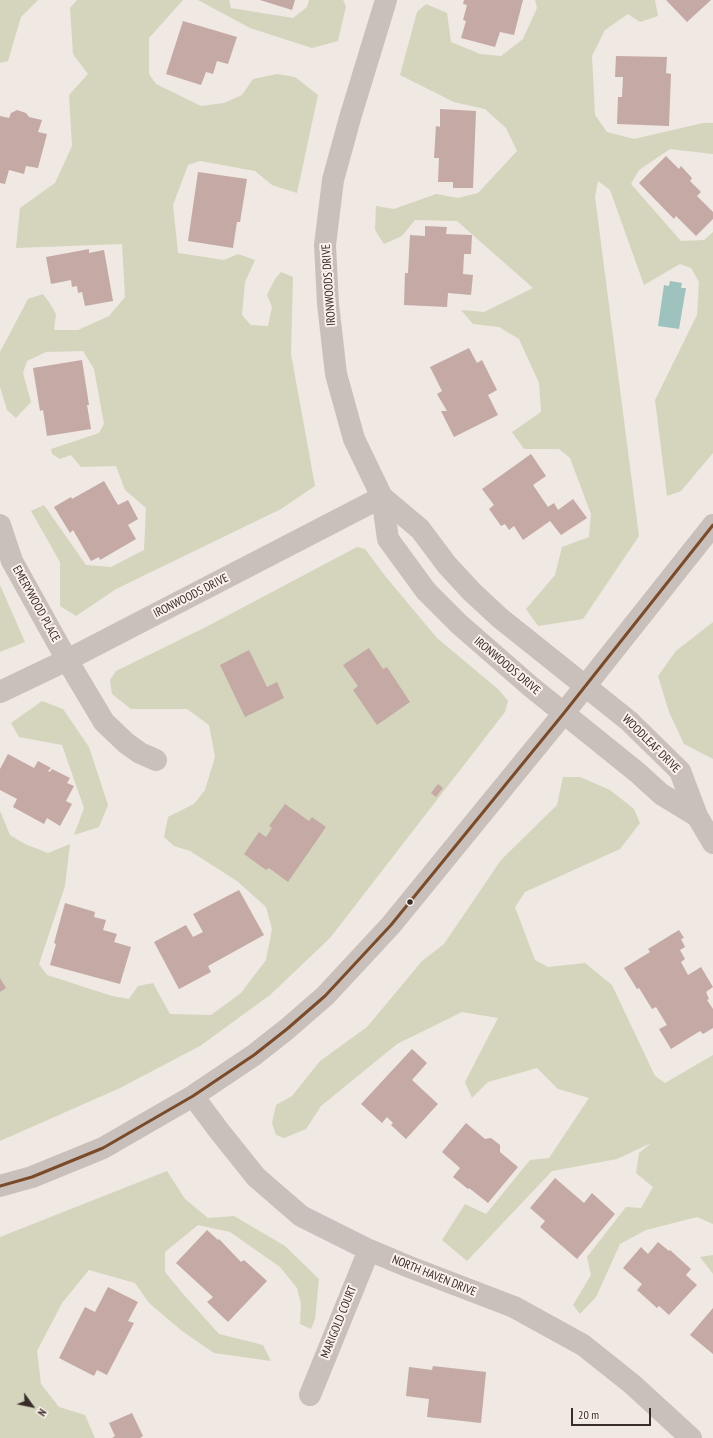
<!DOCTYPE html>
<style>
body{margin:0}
#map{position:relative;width:713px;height:1438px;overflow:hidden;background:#efe8e3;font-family:"PT Sans Narrow",sans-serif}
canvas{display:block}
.north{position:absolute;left:12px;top:1386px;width:40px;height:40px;-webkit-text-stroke:3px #fbf1eb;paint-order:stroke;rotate:123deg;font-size:11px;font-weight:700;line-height:16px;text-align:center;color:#3a2c29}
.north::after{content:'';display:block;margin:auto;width:14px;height:18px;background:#3a2c29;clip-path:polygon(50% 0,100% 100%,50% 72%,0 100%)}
.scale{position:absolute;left:571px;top:1408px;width:80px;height:18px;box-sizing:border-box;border:2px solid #3a2c29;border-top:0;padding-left:5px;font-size:12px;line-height:14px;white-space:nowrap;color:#3a2c29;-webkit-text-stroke:3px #fbf1eb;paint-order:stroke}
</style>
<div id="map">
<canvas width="713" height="1438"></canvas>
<div class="north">N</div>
<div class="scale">20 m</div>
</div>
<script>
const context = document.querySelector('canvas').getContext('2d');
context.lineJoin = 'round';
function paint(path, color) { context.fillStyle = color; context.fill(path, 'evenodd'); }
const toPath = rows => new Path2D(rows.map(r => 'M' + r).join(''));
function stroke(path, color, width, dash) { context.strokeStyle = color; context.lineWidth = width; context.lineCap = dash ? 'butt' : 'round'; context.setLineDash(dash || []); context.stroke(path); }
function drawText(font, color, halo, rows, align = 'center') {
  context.font = font + ' "PT Sans Narrow",sans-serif'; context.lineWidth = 4; context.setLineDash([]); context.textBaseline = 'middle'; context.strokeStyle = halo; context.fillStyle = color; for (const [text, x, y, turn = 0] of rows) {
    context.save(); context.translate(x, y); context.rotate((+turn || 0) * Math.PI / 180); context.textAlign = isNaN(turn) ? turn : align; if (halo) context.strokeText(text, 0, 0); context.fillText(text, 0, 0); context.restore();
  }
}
paint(toPath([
 [0,0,38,0,21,17,8,61,0,63],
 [77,0,183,0,149,38,149,74,156,84,201,106,224,103,242,95,253,79,277,74,295,77,318,95,297,193,272,185,255,171,200,161,188,165,173,205,178,253,224,260,238,254,255,260,245,282,242,315,251,325,268,326,272,307,267,295,275,279,281,272,293,277,291,354,315,486,281,509,116,589,76,616,60,606,60,562,31,511,44,505,86,565,111,567,144,550,146,508,125,490,116,466,81,467,71,455,60,459,52,454,51,449,99,433,104,424,94,369,83,351,46,352,27,361,23,373,31,402,16,418,7,410,0,387,0,352,28,299,43,294,49,302,56,314,54,330,78,330,109,316,125,297,122,244,16,248,20,208,55,183,72,146,69,95,88,74,73,54,70,8],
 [198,0,229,0,231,8,293,18,307,7,309,0,343,0,346,6,338,41,312,48,250,28],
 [535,0,655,0,658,16,640,22,628,14,605,30,592,56,595,115,607,132,634,139,703,123,713,123,713,154,670,149,639,170,631,184,681,241,704,240,713,232,713,453,681,491,667,496,655,400,697,315,699,282,691,268,680,264,644,285,610,190,598,181,595,197,639,536,583,619,538,626,526,609,555,575,562,547,589,537,591,514,570,458,559,449,524,449,512,432,541,412,539,383,519,339,499,327,473,324,461,310,484,312,533,288,457,221,415,220,402,236,384,244,375,230,376,206,394,209,436,194,458,198,478,193,517,151,506,128,485,109,454,102,400,75,417,12,426,4,447,13,451,42,480,54,501,56,523,39,537,8],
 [357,547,365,549,386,577,437,638,499,690,508,701,505,712,330,938,270,995,200,1046,120,1088,0,1141,0,811,10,835,25,844,48,853,70,844,65,886,39,964,47,975,112,996,129,999,138,986,153,983,170,1014,211,1015,241,993,266,960,272,929,266,907,237,881,190,851,174,846,164,837,168,817,194,804,205,790,215,757,209,725,187,709,131,709,112,694,110,680,116,671,206,627],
 [0,585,25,642,0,652],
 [713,622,713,759,684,744,669,712,658,676,676,651],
 [42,701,63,709,89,747,108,805,99,827,74,835,84,808,62,745,19,737,11,723],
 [563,777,580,777,610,790,634,809,640,823,620,849,525,892,515,907,535,960,548,967,585,963,612,985,655,1076,665,1083,713,1055,713,1224,697,1217,646,1230,620,1244,596,1297,580,1314,573,1305,591,1275,587,1257,626,1207,641,1208,653,1187,636,1173,639,1153,651,1143,617,1159,552,1171,467,1261,442,1240,465,1204,486,1214,530,1160,549,1158,589,1098,558,1089,537,1068,488,1082,472,1098,465,1082,498,1018,462,1012,397,1044,321,1106,306,1129,284,1138,276,1135,272,1123,276,1105,292,1096,320,1061,367,1027,422,961,444,944,501,860,557,805],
 [167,1171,185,1199,208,1218,234,1216,285,1246,319,1279,315,1319,311,1329,300,1324,301,1304,297,1288,280,1267,230,1232,198,1225,165,1252,165,1272,184,1295,219,1334,263,1345,271,1361,214,1353,182,1331,149,1303,135,1283,89,1270,62,1303,37,1351,41,1384,59,1407,85,1415,95,1438,0,1438,0,1237],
 [713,1255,713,1274,700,1257]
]), '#d4d5bc');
paint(toPath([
 [670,281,682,283,681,288,686,288,679,329,658,326,664,285,669,286]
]), '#9ec3be');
paint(toPath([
 [260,0,295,0,292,10],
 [464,0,523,0,514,35,500,32,495,47,461,38,466,21,463,20,467,5,463,4],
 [666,0,711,0,687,22],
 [183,21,237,37,228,64,217,61,213,74,206,72,201,85,166,74],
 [616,56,667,57,666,73,671,74,669,126,617,124,618,97,622,97,623,77,615,77],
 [440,109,476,111,473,188,453,188,453,182,438,182,439,158,434,158,436,126,440,127],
 [17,110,26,113,29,117,42,120,38,132,47,134,38,168,26,166,24,174,9,170,5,184,0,183,0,116,9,118,11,113],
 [666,156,679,169,681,166,692,178,690,181,701,192,697,196,713,212,713,219,696,236,676,216,674,219,639,183],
 [198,172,247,179,240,222,237,222,233,248,188,241],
 [425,226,447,227,446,234,472,235,471,254,464,254,463,274,473,275,471,295,448,293,447,307,404,305,405,273,408,273,410,235,425,236],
 [89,249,89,253,104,250,113,301,85,306,82,292,78,293,77,286,72,287,71,280,51,284,46,257],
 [469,348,477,363,482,360,497,390,488,395,498,415,454,437,441,411,447,411,437,394,442,391,430,367],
 [82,360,89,405,87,405,91,429,47,436,43,410,40,411,33,368],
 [531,454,546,476,533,485,548,507,554,503,558,510,573,499,587,518,561,535,550,521,523,540,514,526,509,530,505,524,501,526,489,509,494,505,482,489],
 [104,481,118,505,128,500,138,519,128,525,136,539,100,560,99,557,91,561,73,530,70,533,54,507,71,497,72,499],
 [369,648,383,669,387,667,410,702,377,725,353,690,358,686,343,665],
 [249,650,267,687,277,682,284,698,245,717,220,665],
 [8,754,34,768,38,761,51,768,48,771,50,772,52,769,70,778,67,783,74,786,66,801,72,804,60,826,47,818,44,824,13,807,17,799,0,790,0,769],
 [438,784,443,788,436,797,431,793],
 [285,804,309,821,312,817,326,827,288,882,269,868,266,870,244,854,259,832,266,837,272,828,269,826],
 [239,890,264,935,208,966,211,972,179,989,154,942,186,925,193,937,203,932,193,914],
 [65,903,95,912,94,917,106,920,103,930,117,934,114,942,131,947,120,984,50,965,56,944,54,943],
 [679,930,684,938,681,939,685,947,680,950,685,959,681,962,688,975,701,967,713,987,706,992,709,999,707,1000,713,1009,713,1028,703,1034,700,1031,671,1049,659,1029,667,1025,656,1007,652,1009,639,988,637,989,624,968,650,952,648,949],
 [0,978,6,988,0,992],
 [412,1049,427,1063,412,1080,438,1104,406,1139,391,1125,393,1123,387,1117,382,1123,361,1104],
 [466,1123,485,1139,491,1138,500,1145,500,1152,518,1167,488,1203,469,1188,468,1189,453,1177,460,1168,442,1152],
 [555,1178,584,1203,592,1193,615,1214,577,1259,540,1227,545,1221,530,1208],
 [207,1230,218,1240,219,1239,241,1262,244,1260,267,1281,228,1322,207,1302,213,1297,176,1263],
 [658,1242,669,1251,670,1250,691,1269,686,1275,697,1285,669,1315,659,1306,657,1308,637,1290,642,1284,623,1268,641,1247,648,1254],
 [108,1287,138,1302,128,1321,134,1323,107,1375,97,1370,94,1376,59,1358,85,1307,95,1312],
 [713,1308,713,1354,690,1335],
 [433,1366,486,1372,481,1423,427,1417,429,1399,406,1396,409,1367,432,1370],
 [132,1413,143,1436,140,1438,112,1438,115,1436,109,1423]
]), '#c4a9a4');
stroke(toPath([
 [386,0,350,118,333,180,325,245,328,304,336,374,354,439,382,497,388,539,426,591,459,624,530,686,638,773,661,794,697,816],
 [382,497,420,529,447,565,472,592,500,618,629,721,680,771,697,816,713,843],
 [0,525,12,561,67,660,104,722,126,743,140,753,156,760],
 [0,692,67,660,382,497],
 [193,1096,220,1132,256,1177,301,1216,369,1250,407,1266,514,1307,583,1345,632,1384,691,1438],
 [0,1186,32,1177,103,1148,193,1096,254,1055,287,1029,325,996,391,925,564,713,713,525],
 [310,1395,369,1250]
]), '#c9c0bb', 22);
stroke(toPath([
 [0,1186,32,1177,103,1148,193,1096,254,1055,287,1029,325,996,391,925,564,713,713,525]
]), '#7a4b2a', 3);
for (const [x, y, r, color] of [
 [410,902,3.5,"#3a2c29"]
]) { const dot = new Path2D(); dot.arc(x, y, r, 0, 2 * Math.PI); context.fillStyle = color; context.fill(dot); stroke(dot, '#fbf1eb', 1.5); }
drawText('12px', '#3a2c29', '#fbf1eb', [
 ["IRONWOODS DRIVE",329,285,-94],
 ["IRONWOODS DRIVE",191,596,-27],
 ["EMERYWOOD PLACE",36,604,61],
 ["IRONWOODS DRIVE",507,666,40],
 ["WOODLEAF DRIVE",651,744,45],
 ["NORTH HAVEN DRIVE",434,1276,22],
 ["MARIGOLD COURT",339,1322,-68]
]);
</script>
